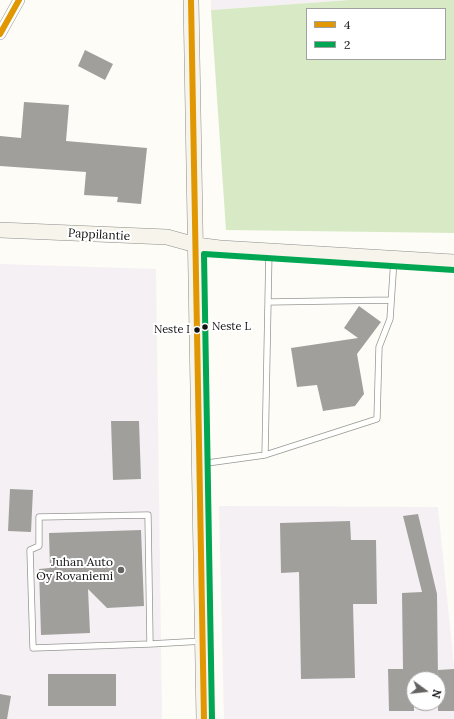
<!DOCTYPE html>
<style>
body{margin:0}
#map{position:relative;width:454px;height:719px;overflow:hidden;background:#fdfcf7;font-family:Lora,serif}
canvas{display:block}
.legend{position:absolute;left:306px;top:8px;width:140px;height:52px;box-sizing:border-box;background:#fff;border:1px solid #a0a0a0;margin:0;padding:5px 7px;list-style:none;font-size:12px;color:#111}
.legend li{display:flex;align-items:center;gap:8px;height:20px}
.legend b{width:20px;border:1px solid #a0a0a0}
.north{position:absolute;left:406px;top:671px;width:40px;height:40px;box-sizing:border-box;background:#fff;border:1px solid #a0a0a0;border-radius:50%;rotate:105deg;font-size:11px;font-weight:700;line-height:16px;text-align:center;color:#111}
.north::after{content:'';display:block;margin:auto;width:14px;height:18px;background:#646362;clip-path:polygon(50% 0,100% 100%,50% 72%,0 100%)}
</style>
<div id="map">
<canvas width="454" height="719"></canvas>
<ul class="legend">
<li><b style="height:5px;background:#e09702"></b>4</li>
<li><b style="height:5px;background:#00a651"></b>2</li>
</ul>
<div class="north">N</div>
</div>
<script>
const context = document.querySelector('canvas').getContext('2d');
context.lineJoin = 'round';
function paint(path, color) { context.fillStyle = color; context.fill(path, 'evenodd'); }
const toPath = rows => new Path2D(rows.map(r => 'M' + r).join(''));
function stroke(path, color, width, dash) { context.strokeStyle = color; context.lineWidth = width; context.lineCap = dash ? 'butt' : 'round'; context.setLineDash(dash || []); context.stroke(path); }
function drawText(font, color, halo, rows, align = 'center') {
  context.font = font + ' Lora,serif'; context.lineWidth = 4; context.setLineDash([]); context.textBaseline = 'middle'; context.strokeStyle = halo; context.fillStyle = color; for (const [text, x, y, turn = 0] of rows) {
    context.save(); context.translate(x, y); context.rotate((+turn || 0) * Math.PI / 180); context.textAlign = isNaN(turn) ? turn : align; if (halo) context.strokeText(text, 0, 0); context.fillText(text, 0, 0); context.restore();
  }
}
paint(toPath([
 [211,0,350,0,211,10],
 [0,264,156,269,162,719,0,719],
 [219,506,438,507,454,666,454,719,224,719],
 [414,679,438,679,438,703,414,703]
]), '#f5f0f3');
paint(toPath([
 [350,0,454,0,454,233,226,230,211,10],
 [307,9,445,9,445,59,307,59]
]), '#d8eac5');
paint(toPath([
 [85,50,113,64,105,80,78,66],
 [24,102,69,105,66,141,147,148,141,204,117,202,118,197,84,195,86,172,0,166,0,136,21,138],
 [359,306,381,322,357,354,364,394,355,406,323,411,317,385,297,387,291,348,358,338,344,328],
 [111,421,139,421,141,479,113,480],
 [10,489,33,490,31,532,8,531],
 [418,514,437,594,438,679,414,679,414,711,389,711,388,669,403,669,402,593,422,592,403,516],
 [350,521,351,540,376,540,377,604,353,604,355,678,301,679,299,572,281,573,280,523],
 [141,530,144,606,107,608,88,589,90,633,41,635,39,569,50,568,49,533],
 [454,669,454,711,438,711,438,670],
 [48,674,116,674,116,706,48,706],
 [0,694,11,696,7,719,0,719]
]), '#a19f9c');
const lane = toPath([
 [268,302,391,300],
 [265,455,269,251],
 [200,464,265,455,377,419,379,347,390,319,394,259],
 [150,644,148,515,39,517,39,546,30,550,33,648,150,644,203,641]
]);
const street = toPath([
 [0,34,19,0]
]);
const secondary = toPath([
 [191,0,204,719],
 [0,230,167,237,196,245,220,248,454,262]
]);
stroke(lane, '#979795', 7);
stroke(street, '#979795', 12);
stroke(secondary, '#8e8d8b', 16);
stroke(lane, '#fffffe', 5.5);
stroke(street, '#fffffe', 11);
stroke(secondary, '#f6f4eb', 15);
stroke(toPath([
 [191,0,204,719],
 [0,34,19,0]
]), '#e09702', 6);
stroke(toPath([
 [212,719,204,254,454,270]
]), '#00a651', 6);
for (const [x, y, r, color] of [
 [205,327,3.5,"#111"],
 [197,330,3.5,"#111"],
 [121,570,4,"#646362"]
]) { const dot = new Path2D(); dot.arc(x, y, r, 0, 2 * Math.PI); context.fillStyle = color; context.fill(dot); stroke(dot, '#fff', 1.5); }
drawText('11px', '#111', '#fff', [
 ["Neste L",212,327],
 ["Neste I",190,330,"right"]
], 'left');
drawText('12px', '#111', '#fff', [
 ["Pappilantie",99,235,3]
]);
drawText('12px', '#111', '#fff', [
 ["Juhan Auto",113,563],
 ["Oy Rovaniemi",113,577]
], 'right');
</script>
